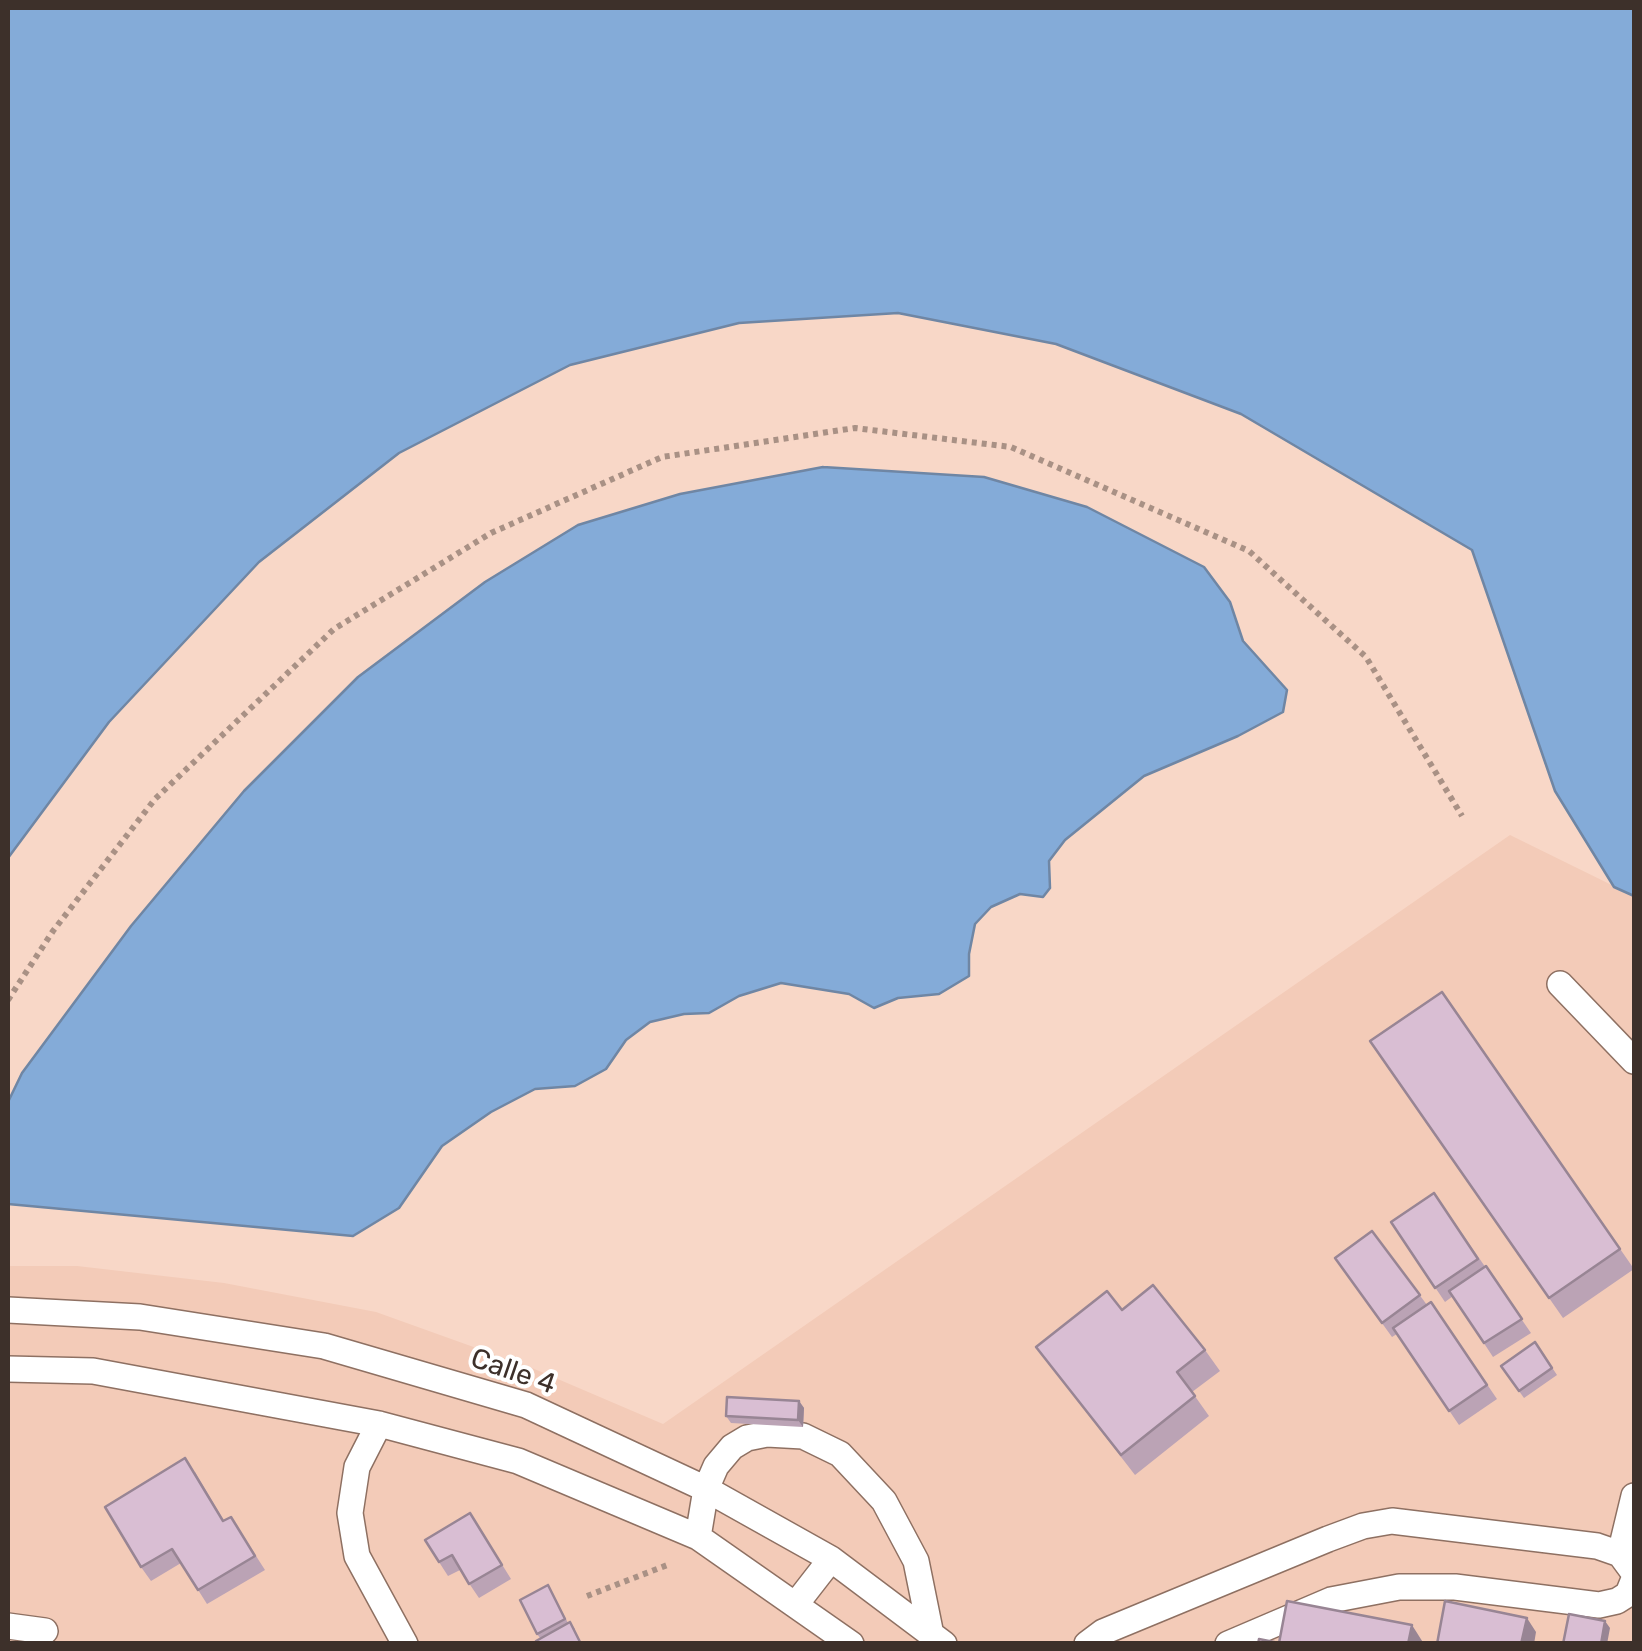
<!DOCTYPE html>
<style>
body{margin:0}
#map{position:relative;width:1642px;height:1651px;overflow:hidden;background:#f8d7c7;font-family:Rubik,sans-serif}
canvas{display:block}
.frame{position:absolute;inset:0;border:10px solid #3d302a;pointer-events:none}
</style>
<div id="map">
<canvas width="1642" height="1651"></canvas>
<div class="frame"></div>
</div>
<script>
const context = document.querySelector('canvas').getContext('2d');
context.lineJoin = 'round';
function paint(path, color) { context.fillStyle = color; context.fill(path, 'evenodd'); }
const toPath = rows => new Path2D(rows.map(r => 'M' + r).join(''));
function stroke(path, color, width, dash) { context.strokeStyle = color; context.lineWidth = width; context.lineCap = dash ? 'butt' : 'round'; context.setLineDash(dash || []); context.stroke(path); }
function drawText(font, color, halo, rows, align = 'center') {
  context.font = font + ' Rubik,sans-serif'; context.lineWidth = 8; context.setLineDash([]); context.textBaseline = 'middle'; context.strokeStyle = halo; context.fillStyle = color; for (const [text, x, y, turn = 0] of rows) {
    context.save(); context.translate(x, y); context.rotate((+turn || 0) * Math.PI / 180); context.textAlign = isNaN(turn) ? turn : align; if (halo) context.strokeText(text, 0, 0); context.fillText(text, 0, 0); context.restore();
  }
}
paint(toPath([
 [1510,835,1634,896,1634,1643,8,1644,8,1266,77,1266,224,1283,376,1312,532,1368,663,1424]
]), '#f3cbb8');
const water = toPath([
 [8,8,1634,8,1634,896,1614,887,1555,791,1472,550,1241,414,1056,344,898,313,739,323,570,365,399,453,259,562,109,722,8,858,8,8],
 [823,467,984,477,1087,507,1204,567,1230,602,1243,641,1287,690,1283,712,1238,736,1144,776,1065,840,1049,861,1050,888,1043,897,1020,894,991,907,975,924,969,954,969,976,939,994,898,998,874,1008,849,994,781,983,739,996,709,1013,684,1014,650,1022,626,1040,606,1069,575,1086,535,1089,491,1112,442,1146,399,1208,353,1236,8,1204,8,1102,22,1073,131,926,244,791,358,677,485,582,578,525,680,494,823,467]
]);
paint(water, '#84abd8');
stroke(water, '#6f86a4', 2.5);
const service = toPath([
 [1560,984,1634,1061],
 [8,1310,140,1317,324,1346,526,1405,706,1489,831,1559,944,1644],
 [8,1369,93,1371,379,1424,518,1461,698,1537,851,1644],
 [379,1424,357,1467,350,1513,357,1556,405,1644],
 [698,1537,706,1489,716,1466,732,1447,747,1438,767,1434,803,1436,840,1454,884,1501,916,1561,930,1630],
 [1620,1554,1634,1496],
 [796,1604,831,1559],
 [8,1626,45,1631],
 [1087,1644,1103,1632,1328,1539,1363,1526,1392,1521,1597,1546,1620,1554,1634,1573],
 [1228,1644,1331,1600,1399,1587,1455,1587,1599,1605,1617,1601,1628,1594,1634,1579]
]);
stroke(service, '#8e7062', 28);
stroke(toPath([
 [8,1000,53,931,155,799,334,629,491,533,662,457,855,428,1011,447,1249,551,1366,657,1462,816],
 [587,1596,670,1564]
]), '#a99185', 6, [5, 5]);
stroke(service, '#fff', 25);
paint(toPath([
 [1442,992,1634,1269,1563,1318,1370,1041],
 [1434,1193,1531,1333,1493,1357,1453,1296,1445,1302,1391,1222],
 [1372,1231,1427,1305,1431,1302,1497,1399,1459,1425,1397,1334,1392,1337,1335,1258],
 [1122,1310,1205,1350,1220,1371,1192,1392,1209,1416,1135,1475,1036,1347],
 [1535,1342,1557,1375,1524,1398,1501,1366],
 [799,1401,804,1408,803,1427,731,1423,726,1416],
 [195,1472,224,1521,231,1517,265,1570,207,1604,181,1563,151,1581,141,1567],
 [470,1513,511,1579,479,1598,460,1570,448,1576,439,1562],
 [548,1585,568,1623,570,1622,575,1629,540,1638,537,1634]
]), '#bba3b5');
paint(toPath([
 [799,1401,804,1408,803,1427,798,1420],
 [1527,1618,1536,1632,1534,1644,1521,1644],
 [1605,1621,1610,1628,1607,1644,1601,1644],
 [1412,1625,1424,1644,1408,1644]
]), '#988594');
const building = toPath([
 [1442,992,1620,1249,1549,1298,1370,1041,1442,992],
 [1434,1193,1478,1259,1435,1288,1391,1222,1434,1193],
 [1372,1231,1420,1295,1382,1323,1335,1258,1372,1231],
 [1486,1266,1522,1319,1484,1343,1449,1291,1486,1266],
 [1153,1285,1205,1350,1177,1372,1195,1396,1121,1455,1036,1347,1107,1291,1122,1310,1153,1285],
 [1431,1302,1487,1385,1449,1411,1393,1328,1431,1302],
 [1535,1342,1552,1368,1519,1391,1501,1366,1535,1342],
 [727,1397,799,1401,798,1420,726,1416,727,1397],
 [185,1458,223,1521,231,1517,255,1556,198,1590,172,1549,141,1567,105,1507,185,1458],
 [470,1513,502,1565,469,1584,452,1555,439,1562,425,1540,470,1513],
 [548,1585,565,1619,537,1634,520,1600,548,1585],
 [1287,1601,1412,1625,1408,1644,1258,1644,1259,1639,1279,1643,1287,1601],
 [1445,1601,1527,1618,1521,1644,1437,1644,1445,1601],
 [1569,1614,1605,1621,1601,1644,1563,1644,1569,1614],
 [570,1622,581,1644,537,1644,536,1641,570,1622]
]);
paint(building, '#d9bed3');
stroke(building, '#988594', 2.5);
drawText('28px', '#3d302a', '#fff', [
 ["Calle 4",513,1372,19]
]);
</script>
